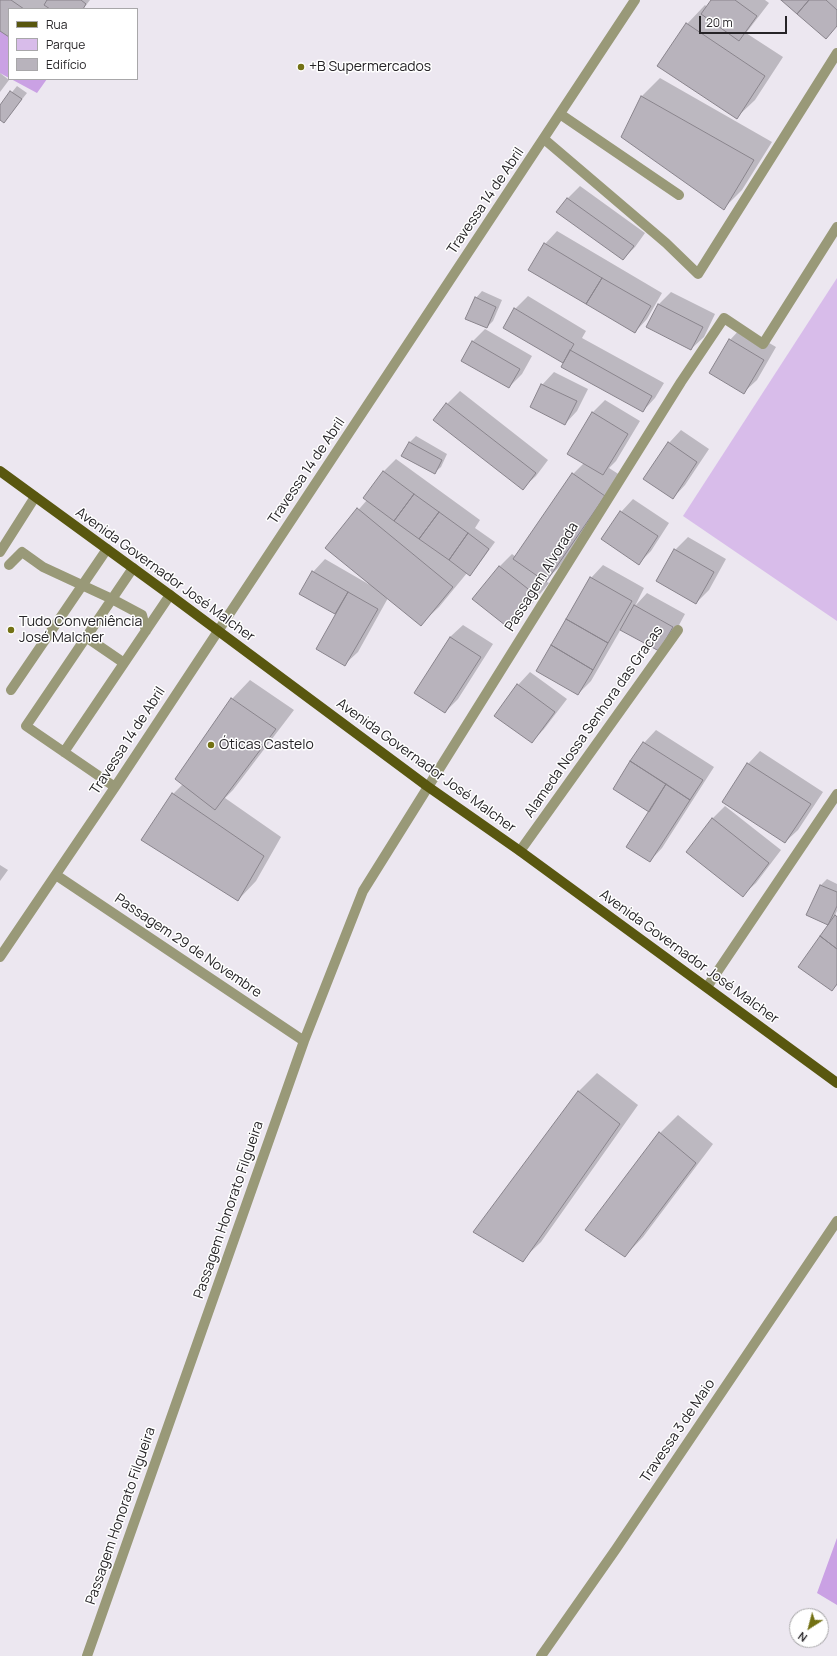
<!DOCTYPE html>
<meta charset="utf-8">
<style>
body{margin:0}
#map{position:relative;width:837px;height:1656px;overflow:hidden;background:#ece7f0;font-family:Manrope,sans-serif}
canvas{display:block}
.legend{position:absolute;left:8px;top:8px;width:130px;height:72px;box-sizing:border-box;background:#fff;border:1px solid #a8a7a9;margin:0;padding:5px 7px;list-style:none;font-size:12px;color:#262427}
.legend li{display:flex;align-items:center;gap:8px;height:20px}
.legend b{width:20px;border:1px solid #a8a7a9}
.north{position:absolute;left:789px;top:1608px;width:40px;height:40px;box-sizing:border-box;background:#fff;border:1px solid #a8a7a9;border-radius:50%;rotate:216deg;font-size:11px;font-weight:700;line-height:16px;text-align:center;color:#262427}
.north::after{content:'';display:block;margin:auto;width:14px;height:18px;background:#737114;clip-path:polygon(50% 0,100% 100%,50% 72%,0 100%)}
.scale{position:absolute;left:699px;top:16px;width:88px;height:18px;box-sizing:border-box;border:2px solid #262427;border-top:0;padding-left:5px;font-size:12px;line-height:14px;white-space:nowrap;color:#262427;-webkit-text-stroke:3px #fff;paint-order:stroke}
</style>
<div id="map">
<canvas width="837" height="1656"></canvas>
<ul class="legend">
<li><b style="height:5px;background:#59570f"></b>Rua</li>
<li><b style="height:11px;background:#d8bcea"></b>Parque</li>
<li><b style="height:11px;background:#b8b3bc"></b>Edifício</li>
</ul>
<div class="north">N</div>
<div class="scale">20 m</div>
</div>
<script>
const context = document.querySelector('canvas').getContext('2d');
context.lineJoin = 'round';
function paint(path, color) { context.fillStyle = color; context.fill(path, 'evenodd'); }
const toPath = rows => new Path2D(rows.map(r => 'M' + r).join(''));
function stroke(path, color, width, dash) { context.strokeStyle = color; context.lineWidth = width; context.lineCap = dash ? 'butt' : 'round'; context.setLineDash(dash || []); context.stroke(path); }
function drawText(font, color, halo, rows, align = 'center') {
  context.font = font + ' Manrope,sans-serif'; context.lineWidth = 3; context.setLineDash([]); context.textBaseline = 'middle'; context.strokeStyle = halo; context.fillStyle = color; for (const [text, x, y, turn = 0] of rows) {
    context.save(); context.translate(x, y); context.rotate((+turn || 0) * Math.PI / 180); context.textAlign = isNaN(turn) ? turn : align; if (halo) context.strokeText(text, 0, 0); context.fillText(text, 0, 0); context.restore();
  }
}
paint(toPath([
 [837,278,837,621,683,516]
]), '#d8bcea');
paint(toPath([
 [0,25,9,30,9,78,0,73],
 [11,79,47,79,37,93],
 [837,1538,837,1605,817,1593]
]), '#caa1e4');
paint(toPath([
 [0,0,90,0,83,9,9,9,9,36,0,30],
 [712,0,765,0,769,3,746,33,783,57,755,100,736,118,687,24,705,5,707,7],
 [782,0,837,0,837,26],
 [0,73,9,80,0,92],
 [660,78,772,142,742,190,724,208,622,137,642,96],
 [17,86,27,93,4,122,0,119,0,107],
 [580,186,645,233,635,247,623,259,558,212,568,198],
 [557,231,662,293,647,319,635,332,545,244],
 [482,291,502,300,493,321,487,327,476,298],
 [671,292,715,314,704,337,691,349,647,326,659,304],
 [528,296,586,331,582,338,664,383,655,398,643,411,504,327,515,309],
 [742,327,776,347,757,380,744,392,730,340],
 [485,329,532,356,522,374,509,387,472,342],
 [554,372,588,389,577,411,565,424,542,385],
 [460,391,548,460,536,476,523,488,447,404],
 [605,400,640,421,616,461,609,468,623,477,564,562,545,581,549,583,522,616,510,628,500,566,512,554,516,557,573,474,584,463,592,413],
 [681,430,709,449,685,485,673,498,669,443],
 [416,436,447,454,441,467,434,473,410,442],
 [396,459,480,520,475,528,495,542,476,568,470,575,467,573,439,607,420,625,388,598,358,652,345,664,336,614,300,594,313,572,325,559,370,585,326,547,367,500,383,472],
 [633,499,669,523,651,551,639,563,621,512],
 [688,537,726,559,709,590,696,603,675,550],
 [603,565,644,588,635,606,647,593,685,614,672,638,621,629,591,681,578,694,591,578],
 [463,625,493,644,458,699,445,712,415,692,450,637],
 [530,672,567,699,544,729,532,742,518,685],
 [250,680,294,710,233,790,225,798,281,837,256,881,238,900,143,840,173,794,183,784,232,699],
 [656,730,714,767,662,848,650,861,650,812,644,743],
 [760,751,823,792,798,830,785,842,723,802,748,764],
 [725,806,781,850,756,883,743,895,687,852,713,818],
 [0,865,8,870,0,881],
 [827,879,837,884,837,911,834,917,837,915,837,985,832,990,832,921,828,924,807,914,821,885],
 [597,1073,638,1105,541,1242,522,1260,475,1232,579,1091],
 [678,1115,713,1144,643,1237,625,1256,660,1133]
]), '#0003');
const building = toPath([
 [0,0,11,0,24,9,9,9,9,37,0,31,0,0],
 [47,0,81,0,86,4,83,9,50,9,44,5,47,0],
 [711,0,735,0,757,16,739,41,701,14,711,0],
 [781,0,809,0,797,14,781,0],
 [809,0,826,0,837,10,837,26,826,39,797,14,809,0],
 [686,23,765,76,737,119,657,66,686,23],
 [10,91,22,99,4,123,0,120,0,105,10,91],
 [641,96,754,160,724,210,621,137,641,96],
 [567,198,634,246,623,260,556,212,567,198],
 [544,243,602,278,586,304,528,270,544,243],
 [602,278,651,306,635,333,586,304,602,278],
 [475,297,496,307,487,328,465,319,475,297],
 [658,304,703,327,691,350,646,327,658,304],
 [514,308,574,344,563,363,503,328,514,308],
 [729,339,764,360,744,394,709,373,729,339],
 [472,341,520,369,509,388,461,361,472,341],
 [570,350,652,396,643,412,561,367,570,350],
 [541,384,577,401,565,425,530,407,541,384],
 [446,403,536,473,523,490,433,420,446,403],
 [592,412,628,434,603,475,567,454,592,412],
 [409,442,442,460,435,474,401,456,409,442],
 [668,442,697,462,673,499,643,479,668,442],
 [383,471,414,494,394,521,363,498,383,471],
 [572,473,605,496,546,582,513,559,572,473],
 [414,494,439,512,419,539,394,521,414,494],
 [357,508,453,587,421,626,325,548,357,508],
 [620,511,658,536,639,565,601,539,620,511],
 [439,512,468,533,449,560,419,539,439,512],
 [468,533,489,549,470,576,449,560,468,533],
 [674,549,714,572,696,604,656,581,674,549],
 [499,566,537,596,510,629,472,599,499,566],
 [312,571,348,592,335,614,299,594,312,571],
 [590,577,632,601,608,643,566,619,590,577],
 [348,592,378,609,345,666,316,649,348,592],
 [634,605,673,627,659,651,620,630,634,605],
 [566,619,608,643,593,670,551,645,566,619],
 [450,637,481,657,445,713,414,693,450,637],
 [551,645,593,670,578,695,536,671,551,645],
 [517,684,555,712,532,743,494,716,517,684],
 [231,698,276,729,215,810,175,779,231,698],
 [643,742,703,780,690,800,630,761,643,742],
 [630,761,666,784,649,812,613,789,630,761],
 [747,763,811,804,785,843,722,802,747,763],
 [666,784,690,800,650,862,626,847,666,784],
 [172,793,264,856,238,901,141,840,172,793],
 [712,818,769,863,743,897,686,852,712,818],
 [820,885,837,892,837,906,828,925,806,915,820,885],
 [835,915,837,917,837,949,820,936,835,915],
 [820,936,837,949,837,984,832,991,798,967,820,936],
 [578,1091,620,1124,523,1262,473,1232,578,1091],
 [659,1132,696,1163,625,1257,585,1230,659,1132]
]);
paint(building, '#b8b3bc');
stroke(building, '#89848c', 1);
stroke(toPath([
 [560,114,679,195],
 [544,139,666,243,698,274,837,53],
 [0,552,35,497],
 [9,565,22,552,43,567,112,599,142,615,146,631],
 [86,637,124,663],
 [11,690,107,549],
 [64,752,170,595],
 [115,787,26,726,133,568],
 [520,851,678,630],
 [56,875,304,1041],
 [0,957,115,787,635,0],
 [707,987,837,794],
 [87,1656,304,1041,363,891,681,382,724,318,763,344,837,227],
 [541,1656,616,1549,837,1221]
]), '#999978', 10);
stroke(toPath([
 [0,471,170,595,427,786,520,851,837,1083]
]), '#59570f', 10);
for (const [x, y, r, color] of [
 [301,67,4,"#737114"],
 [11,630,4,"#737114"],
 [211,745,4,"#737114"]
]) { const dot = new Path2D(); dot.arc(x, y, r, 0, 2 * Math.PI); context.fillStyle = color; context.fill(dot); stroke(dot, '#fff', 1.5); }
drawText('14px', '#262427', '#fff', [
 ["+B Supermercados",309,67],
 ["Tudo Conveniência",19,622],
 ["José Malcher",19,638],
 ["Óticas Castelo",219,745]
], 'left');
drawText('14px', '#262427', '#fff', [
 ["Travessa 14 de Abril",486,201,-56],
 ["Travessa 14 de Abril",307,471,-56],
 ["Avenida Governador José Malcher",165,575,36],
 ["Passagem Alvorada",542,577,-58],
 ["Alameda Nossa Senhora das Gracas",594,722,-55],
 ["Travessa 14 de Abril",128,741,-57],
 ["Avenida Governador José Malcher",426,766,36],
 ["Passagem 29 de Novembre",188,946,34],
 ["Avenida Governador José Malcher",689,957,36],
 ["Passagem Honorato Filgueira",229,1210,-71],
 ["Travessa 3 de Maio",678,1431,-56],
 ["Passagem Honorato Filgueira",121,1516,-71]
]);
</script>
